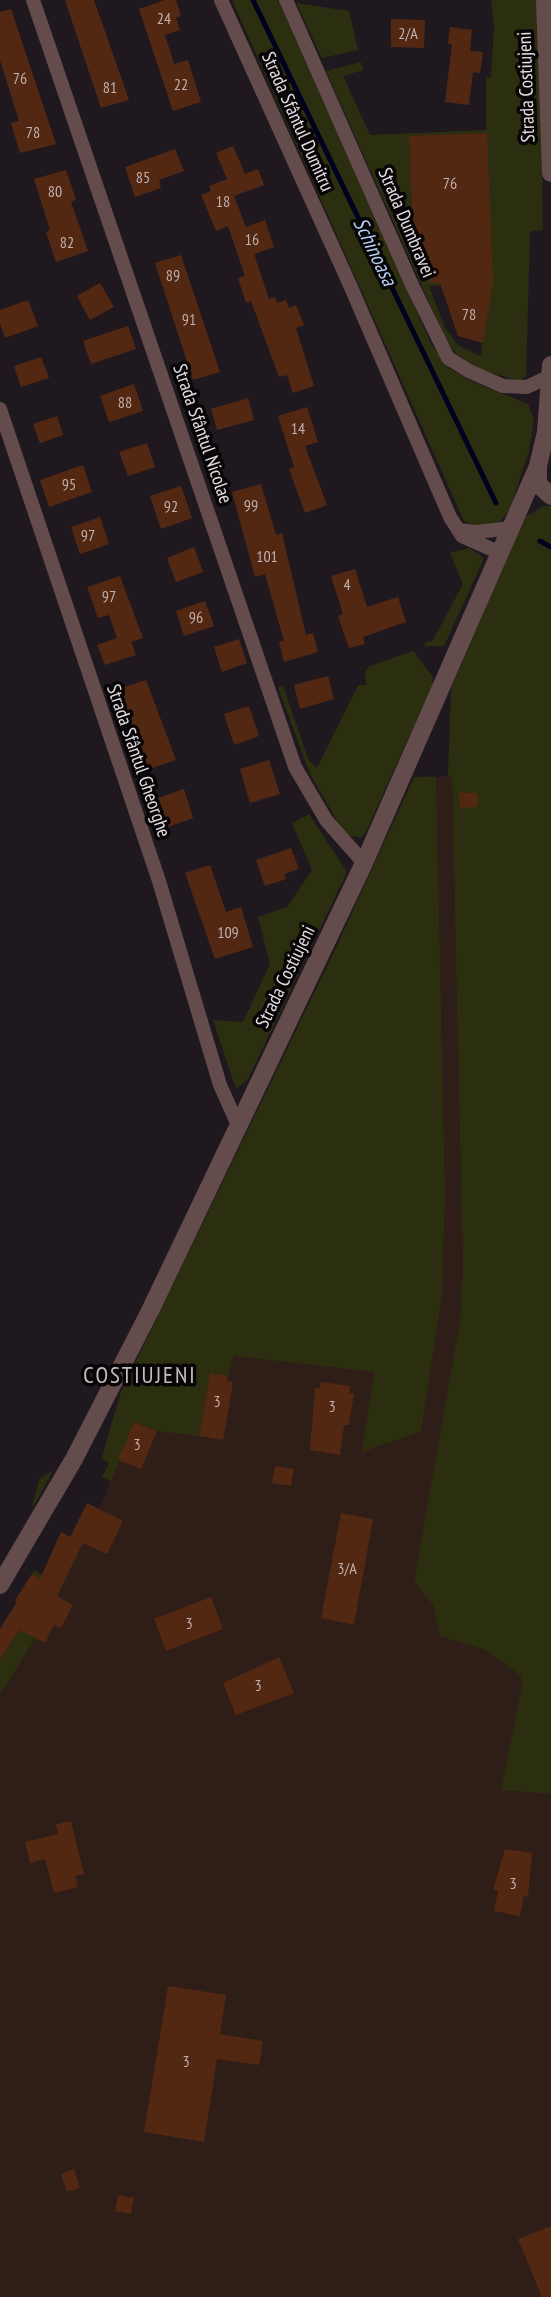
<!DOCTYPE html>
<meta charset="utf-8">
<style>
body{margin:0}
canvas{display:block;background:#20181f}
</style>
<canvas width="551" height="2297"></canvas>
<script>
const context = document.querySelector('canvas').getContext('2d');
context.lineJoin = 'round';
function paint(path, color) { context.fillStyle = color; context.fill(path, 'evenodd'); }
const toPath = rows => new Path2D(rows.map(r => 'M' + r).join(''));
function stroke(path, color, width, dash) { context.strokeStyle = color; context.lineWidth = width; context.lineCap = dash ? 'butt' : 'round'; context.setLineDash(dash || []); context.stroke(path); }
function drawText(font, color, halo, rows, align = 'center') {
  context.font = font + ' "PT Sans Narrow",sans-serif'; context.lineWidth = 7; context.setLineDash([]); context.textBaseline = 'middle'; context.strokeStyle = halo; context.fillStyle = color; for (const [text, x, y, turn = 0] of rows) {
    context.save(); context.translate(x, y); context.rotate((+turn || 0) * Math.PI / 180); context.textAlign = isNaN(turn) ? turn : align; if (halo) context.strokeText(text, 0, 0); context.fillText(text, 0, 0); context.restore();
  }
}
paint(toPath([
 [551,775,551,2297,0,2297,0,1696,36,1638,98,1513,134,1422,415,777]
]), '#2f1d18');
paint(toPath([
 [232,0,278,0,431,344,449,368,471,381,528,404,534,420,529,451,510,509,499,523,481,527,464,521],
 [491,0,539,0,543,230,530,231,526,376,520,381,478,369,456,354,446,340,326,71,361,62,363,70,343,76,370,135,486,130,486,77,491,78,494,25],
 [486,133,492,281,430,283,429,255,419,255,418,232,413,231,409,137],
 [492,282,481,355,480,356,458,345,445,328,429,286],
 [296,3,349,11,358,50,322,58],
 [544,506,551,506,551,1794,501,1790,522,1687,521,1676,486,1650,440,1636,433,1605,414,1581,460,1321,463,1267,452,777,448,777,451,688,525,517],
 [469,548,484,558,444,646,424,646,428,641,432,642,463,584,450,553],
 [413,651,433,677,432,686,366,832,361,837,346,836,310,774,278,687,283,686,309,761,317,768,358,685,366,685,365,671,370,666],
 [414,777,436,777,445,1196,442,1295,421,1432,362,1452,374,1372,234,1356,228,1376,210,1373,199,1436,157,1431,135,1422,111,1481,102,1477,109,1463,102,1459,106,1442,121,1392,334,952],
 [309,814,347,872,248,1079,236,1089,213,1020,243,1022,270,964,258,917,287,907,312,870,292,823],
 [53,1470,34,1506,32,1505,40,1478],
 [34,1570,62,1587,36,1638,0,1695,0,1660,48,1585,32,1574]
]), '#2c2e10');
stroke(toPath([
 [253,0,496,503],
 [540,541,551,547]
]), '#00011e', 5);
paint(toPath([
 [65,0,94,0,129,100,101,108],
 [165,0,176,0,181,16,176,18,180,30,165,35,174,64,188,60,201,102,173,111,139,9],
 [11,9,56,144,20,153,11,123,19,121,0,60,0,12],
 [391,19,425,20,424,48,391,47],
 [450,27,472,30,470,51,483,52,480,73,473,72,469,105,445,102,452,44,448,44],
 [311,133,318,146,305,152,299,139],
 [487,133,493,282,483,343,458,336,440,283,430,283,429,255,419,256,418,232,413,232,409,136],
 [233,146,245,174,258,169,264,185,234,196,246,227,265,220,274,247,254,254,269,299,275,297,277,303,286,300,289,308,296,305,304,325,296,328,314,386,293,393,287,375,279,377,251,301,246,303,238,278,245,276,228,226,216,231,201,195,211,191,209,186,227,179,216,153],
 [175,149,184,171,159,180,161,188,135,197,125,167],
 [66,170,76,200,71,202,88,251,56,262,46,232,50,230,34,179],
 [181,255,220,372,193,380,155,263],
 [100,283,114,307,90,320,77,296],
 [28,300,38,326,5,338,0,323,0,310],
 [128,326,136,349,91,364,83,341],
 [41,357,49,378,21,387,14,366],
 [134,384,143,411,109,422,100,396],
 [248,398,254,420,217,430,211,409],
 [307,407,318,442,305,446,327,505,305,513,289,469,294,467,278,416],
 [57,416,63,435,40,443,33,424],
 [147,443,155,467,128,476,119,452],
 [83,465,92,492,49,507,40,480],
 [261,484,276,535,282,533,306,635,313,633,318,652,284,662,279,642,284,641,265,574,255,577,232,492],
 [181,486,192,518,161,529,150,496],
 [100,517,109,544,80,554,71,527],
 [194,547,203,572,176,582,167,558],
 [355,569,367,607,398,597,406,622,363,637,365,644,349,648,338,616,343,614,331,576],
 [120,576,143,638,131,642,136,655,105,665,97,645,117,638,109,615,98,618,87,587],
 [205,601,214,626,184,636,176,611],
 [239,639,247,663,222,672,214,647],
 [328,676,334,699,300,709,294,685],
 [146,680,176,760,146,770,118,689],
 [249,706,259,736,234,745,224,714],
 [269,760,280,794,250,803,240,769],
 [184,789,193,818,165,828,155,799],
 [459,793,477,793,478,807,460,808],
 [291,848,299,869,284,874,286,879,265,886,256,860],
 [210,865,226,912,241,907,253,947,215,959,185,873],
 [210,1373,228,1376,227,1381,233,1382,223,1440,199,1436],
 [321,1382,350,1386,349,1393,354,1394,349,1425,344,1425,340,1455,310,1450,315,1388,320,1388],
 [134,1422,157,1431,141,1469,118,1460],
 [275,1466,294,1469,291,1486,272,1483],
 [87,1503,123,1521,107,1554,83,1543,57,1596,73,1605,61,1628,54,1625,45,1643,19,1630,0,1660,0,1629,17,1602,15,1600,32,1574,40,1579,61,1532,70,1537],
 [341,1513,373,1519,354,1625,321,1618],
 [211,1597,223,1629,166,1651,154,1619],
 [279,1657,294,1693,236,1715,223,1683],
 [71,1821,84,1874,75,1876,78,1887,54,1893,45,1859,30,1863,25,1842,58,1834,56,1824],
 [505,1849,532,1853,528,1896,524,1895,520,1916,494,1911,498,1891,493,1890],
 [168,1986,226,1995,220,2034,263,2041,259,2065,217,2059,204,2142,144,2132],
 [74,2169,80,2188,67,2192,61,2174],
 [118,2195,134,2198,131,2214,115,2211],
 [551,2226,551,2297,542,2297,518,2239]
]), '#532812');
stroke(toPath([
 [33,0,295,767,326,820,364,863],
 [221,0,350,285,450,517,462,536,498,552],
 [286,0,412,285,448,358,469,371,503,386,527,387,550,376],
 [0,409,159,881,220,1085,238,1125],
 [458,530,477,532,511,528]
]), '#644c4c', 14);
stroke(toPath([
 [545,0,551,173],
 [538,466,538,484,551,496],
 [0,1585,74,1459,150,1311,364,863,538,466,546,432,551,365]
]), '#644c4c', 18);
drawText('16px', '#c0b0af', null, [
 ["24",164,19],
 ["2/A",408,34],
 ["76",20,79],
 ["22",181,85],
 ["81",110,88],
 ["78",33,133],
 ["85",143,178],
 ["76",450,184],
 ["80",55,192],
 ["18",223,202],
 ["16",252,240],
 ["82",67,243],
 ["89",173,276],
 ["78",469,315],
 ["91",189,320],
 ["88",125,403],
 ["14",298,429],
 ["95",69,485],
 ["99",251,506],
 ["92",171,507],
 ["97",88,536],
 ["101",267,557],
 ["4",347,585],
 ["97",109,597],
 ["96",196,618],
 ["109",228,933],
 ["3",217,1402],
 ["3",332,1407],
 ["3",137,1445],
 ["3/A",347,1569],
 ["3",189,1624],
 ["3",258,1686],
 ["3",513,1884],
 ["3",186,2062]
]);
drawText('19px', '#e4dee3', '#080507', [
 ["Strada Costiujeni",527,87,-92],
 ["Strada Sfântul Dumitru",297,122,66],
 ["Strada Dumbravei",406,223,67],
 ["Strada Sfântul Nicolae",202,434,71],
 ["Strada Sfântul Gheorghe",138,761,71],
 ["Strada Costiujeni",286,977,-64]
]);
drawText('italic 21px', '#b6cef6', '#080507', [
 ["Schinoasa",374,252,64]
]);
context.letterSpacing = '2px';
drawText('23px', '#c5bbc4', '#080507', [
 ["COSTIUJENI",140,1376]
]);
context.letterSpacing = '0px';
</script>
